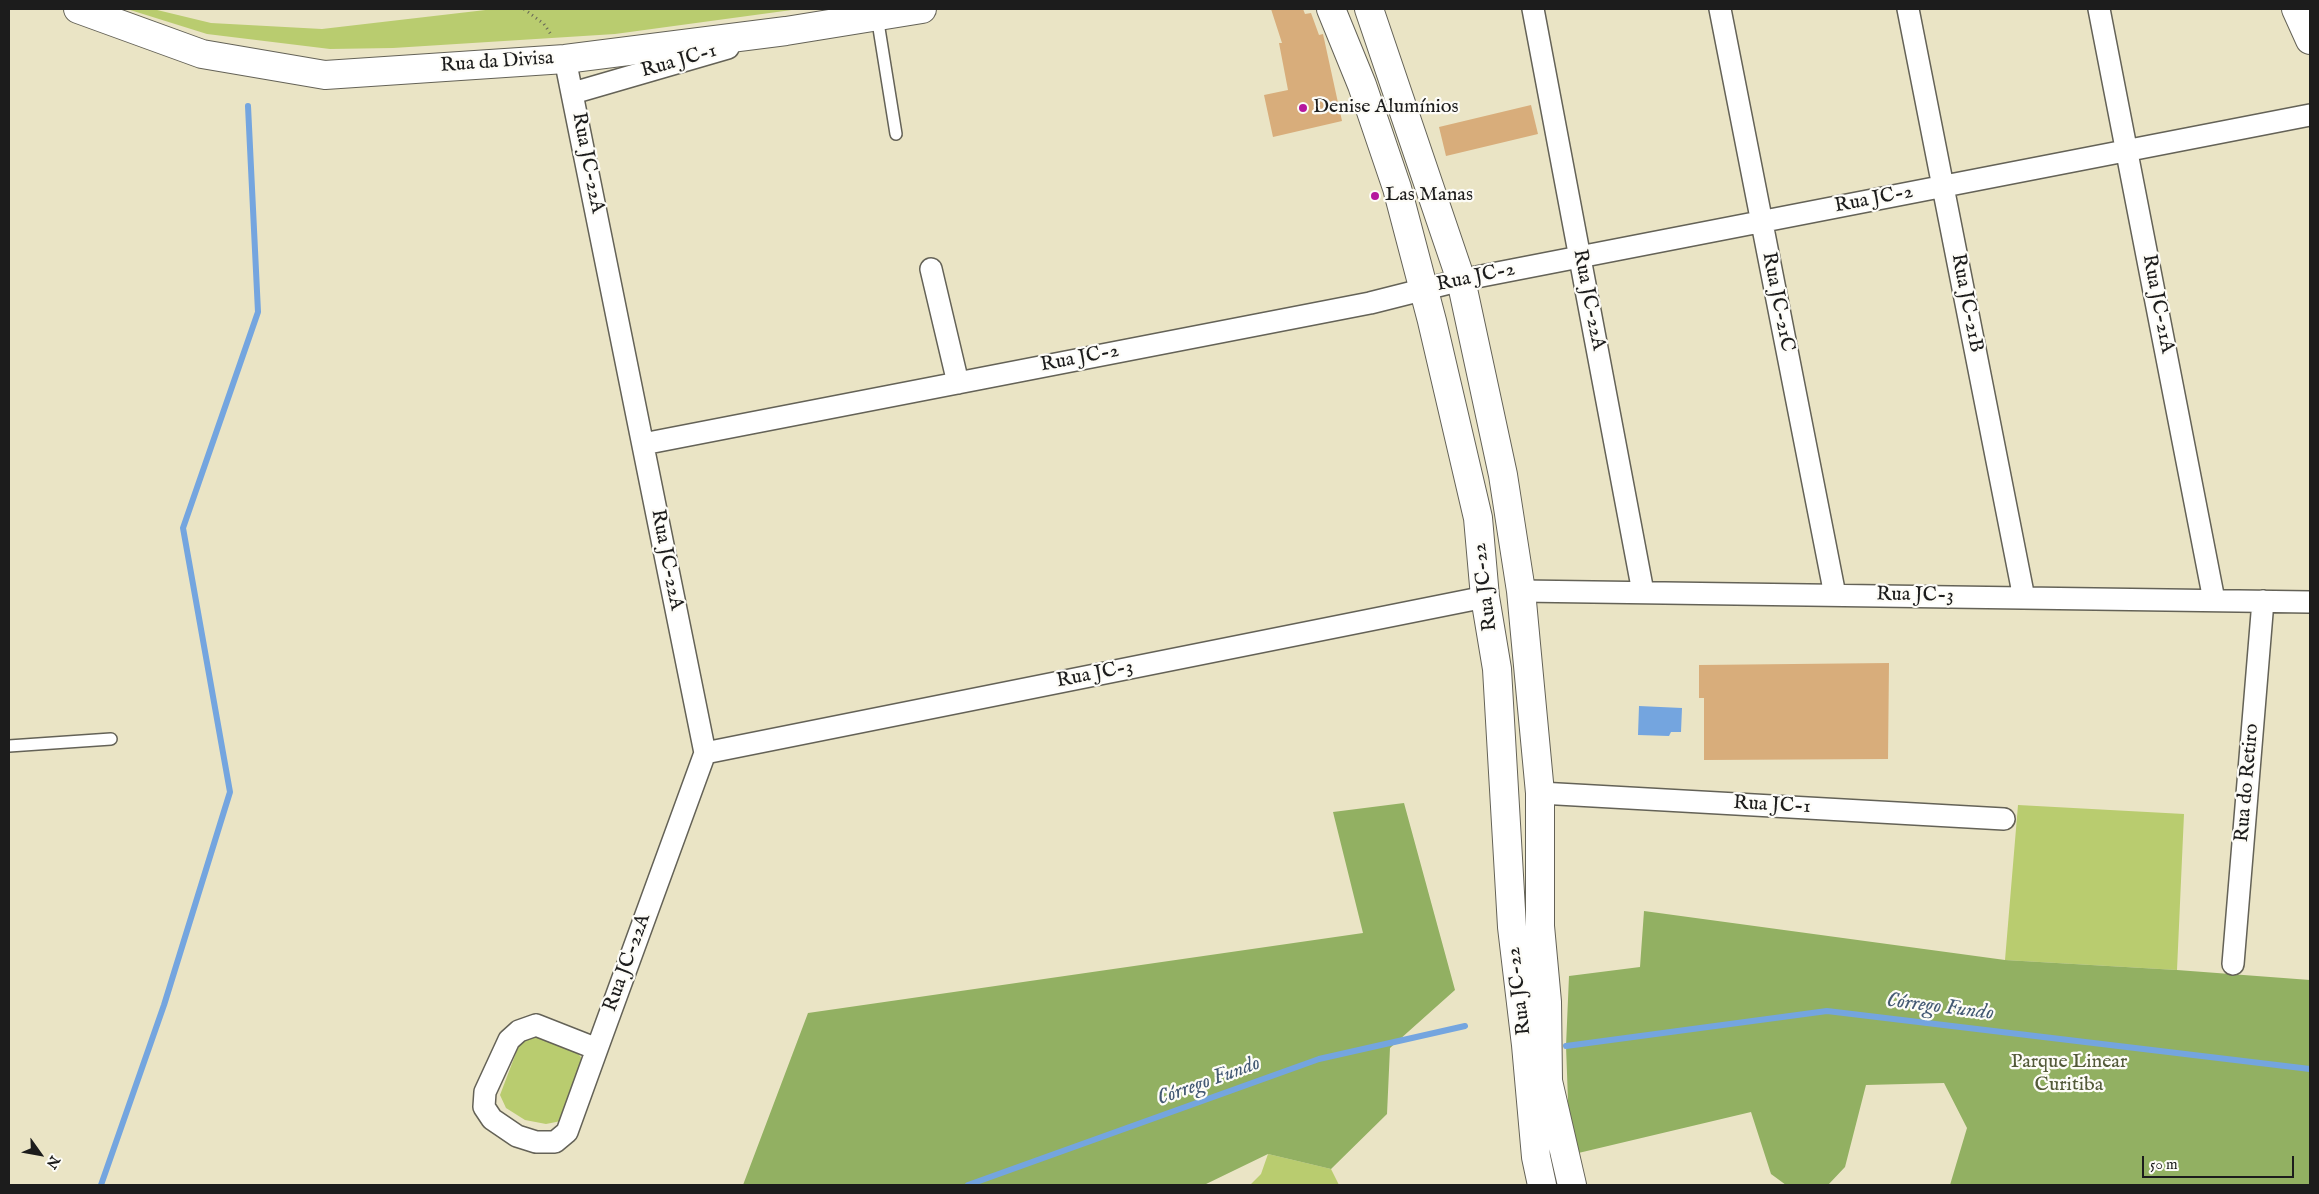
<!DOCTYPE html>
<meta charset="utf-8">
<style>
body{margin:0}
#map{position:relative;width:2319px;height:1194px;overflow:hidden;background:#eae4c5;font-family:"IM FELL English",serif}
canvas{display:block}
.frame{position:absolute;inset:0;border:10px solid #1c1c1c;pointer-events:none}
.north{position:absolute;left:15px;top:1129px;width:50px;height:50px;-webkit-text-stroke:4px #fdfcf7;paint-order:stroke;rotate:122deg;font-size:14px;font-weight:700;line-height:20px;text-align:center;color:#1c1c1c}
.north::after{content:'';display:block;margin:auto;width:18px;height:22px;background:#1c1c1c;clip-path:polygon(50% 0,100% 100%,50% 72%,0 100%)}
.scale{position:absolute;left:2142px;top:1156px;width:152px;height:22px;box-sizing:border-box;border:2px solid #1c1c1c;border-top:0;padding-left:6px;font-size:15px;line-height:18px;white-space:nowrap;color:#1c1c1c;-webkit-text-stroke:4px #fdfcf7;paint-order:stroke}
</style>
<div id="map">
<canvas width="2319" height="1194"></canvas>
<div class="frame"></div>
<div class="north">N</div>
<div class="scale">50 m</div>
</div>
<script>
const context = document.querySelector('canvas').getContext('2d');
context.lineJoin = 'round';
function paint(path, color) { context.fillStyle = color; context.fill(path, 'evenodd'); }
const toPath = rows => new Path2D(rows.map(r => 'M' + r).join(''));
function stroke(path, color, width, dash) { context.strokeStyle = color; context.lineWidth = width; context.lineCap = dash ? 'butt' : 'round'; context.setLineDash(dash || []); context.stroke(path); }
function drawText(font, color, halo, rows, align = 'center') {
  context.font = font + ' "IM FELL English",serif'; context.lineWidth = 4.5; context.setLineDash([]); context.textBaseline = 'middle'; context.strokeStyle = halo; context.fillStyle = color; for (const [text, x, y, turn = 0] of rows) {
    context.save(); context.translate(x, y); context.rotate((+turn || 0) * Math.PI / 180); context.textAlign = isNaN(turn) ? turn : align; if (halo) context.strokeText(text, 0, 0); context.fillText(text, 0, 0); context.restore();
  }
}
paint(toPath([
 [127,9,153,9,211,23,322,29,494,9,799,9,615,34,393,48,330,49,207,34],
 [2018,805,2184,814,2177,970,2005,960],
 [533,1035,572,1046,584,1061,561,1121,546,1124,525,1120,506,1108,500,1095,519,1045],
 [1268,1154,1331,1169,1339,1185,1250,1185,1261,1174]
]), '#b9cc6f');
paint(toPath([
 [1404,803,1455,990,1390,1048,1387,1114,1331,1169,1268,1154,1204,1185,743,1185,808,1013,1363,933,1333,812],
 [1644,911,2005,960,2177,970,2310,980,2310,1185,1950,1185,1967,1128,1944,1083,1866,1085,1845,1167,1828,1185,1786,1185,1771,1174,1751,1112,1570,1155,1566,1046,1569,976,1640,967]
]), '#92b062');
paint(toPath([
 [1639,706,1682,708,1681,732,1671,732,1669,736,1638,735]
]), '#74a5df');
stroke(toPath([
 [1566,1046,1827,1011,2310,1069],
 [101,1185,164,1005,230,792,183,528,258,312,248,106],
 [968,1185,1319,1059,1465,1026]
]), '#74a5df', 6);
paint(toPath([
 [1271,9,1303,9,1305,14,1311,13,1319,35,1323,34,1342,121,1273,137,1264,95,1288,90,1279,43,1282,43],
 [1531,105,1538,134,1446,156,1439,127],
 [1889,663,1888,759,1704,760,1704,698,1699,698,1699,665]
]), '#d8ad7b');
const lane = toPath([
 [877,16,896,134],
 [9,746,111,739]
]);
const street = toPath([
 [1533,9,1643,592],
 [1720,9,1835,595],
 [1908,9,2024,598],
 [2099,9,2214,600],
 [565,59,705,753,597,1049],
 [573,93,728,48],
 [931,269,958,383],
 [643,444,1370,303,1461,280,2310,115],
 [1521,591,2310,602],
 [705,753,1485,597],
 [1540,793,2004,819],
 [2233,964,2263,601],
 [536,1025,597,1049,567,1132,555,1142,536,1142,517,1136,492,1119,484,1107,485,1092,509,1040,519,1031,536,1025]
]);
const secondary = toPath([
 [1331,9,1362,85,1397,188,1432,321,1478,518,1485,597,1497,669,1512,927,1526,1045,1536,1157,1542,1185],
 [1369,9,1461,280,1503,475,1521,591,1540,793,1540,926,1547,1002,1548,1081,1572,1185],
 [2296,9,2310,40]
]);
const primary = toPath([
 [78,9,202,54,325,75,565,59,786,31,922,9]
]);
stroke(lane, '#646257', 14);
stroke(street, '#646257', 24);
stroke(secondary, '#646257', 30);
stroke(primary, '#646257', 30);
stroke(toPath([
 [524,9,544,24,552,36]
]), '#646257', 3, [1, 4]);
stroke(lane, '#fff', 11);
stroke(street, '#fff', 21);
stroke(secondary, '#fff', 28);
stroke(primary, '#fff', 28);
for (const [x, y, r, color] of [
 [1303,108,5,"#b5179e"],
 [1375,196,5,"#b5179e"]
]) { const dot = new Path2D(); dot.arc(x, y, r, 0, 2 * Math.PI); context.fillStyle = color; context.fill(dot); stroke(dot, '#fdfcf7', 2); }
drawText('20px', '#1c1c1c', '#fdfcf7', [
 ["Rua JC-1",679,62,-16],
 ["Rua da Divisa",497,63,-4],
 ["Rua JC-22A",587,163,79],
 ["Rua JC-2",1874,200,-11],
 ["Rua JC-2",1476,278,-12],
 ["Rua JC-22A",1588,300,79],
 ["Rua JC-21C",1777,302,79],
 ["Rua JC-21B",1966,303,79],
 ["Rua JC-21A",2157,304,79],
 ["Rua JC-2",1080,359,-11],
 ["Rua JC-22A",666,560,79],
 ["Rua JC-22",1486,587,-97],
 ["Rua JC-3",1915,596,1],
 ["Rua JC-3",1095,675,-11],
 ["Rua do Retiro",2248,783,-85],
 ["Rua JC-1",1772,806,3],
 ["Rua JC-22A",628,963,-70],
 ["Rua JC-22",1520,991,-97]
]);
drawText('20px', '#1c1c1c', '#fdfcf7', [
 ["Denise Alumínios",1313,108],
 ["Las Manas",1385,196]
], 'left');
drawText('20px', '#535a39', '#fdfcf7', [
 ["Parque Linear",2069,1063],
 ["Curitiba",2069,1086]
]);
drawText('italic 21px', '#445a74', '#fdfcf7', [
 ["Córrego Fundo",1940,1008,7],
 ["Córrego Fundo",1209,1082,-20]
]);
</script>
